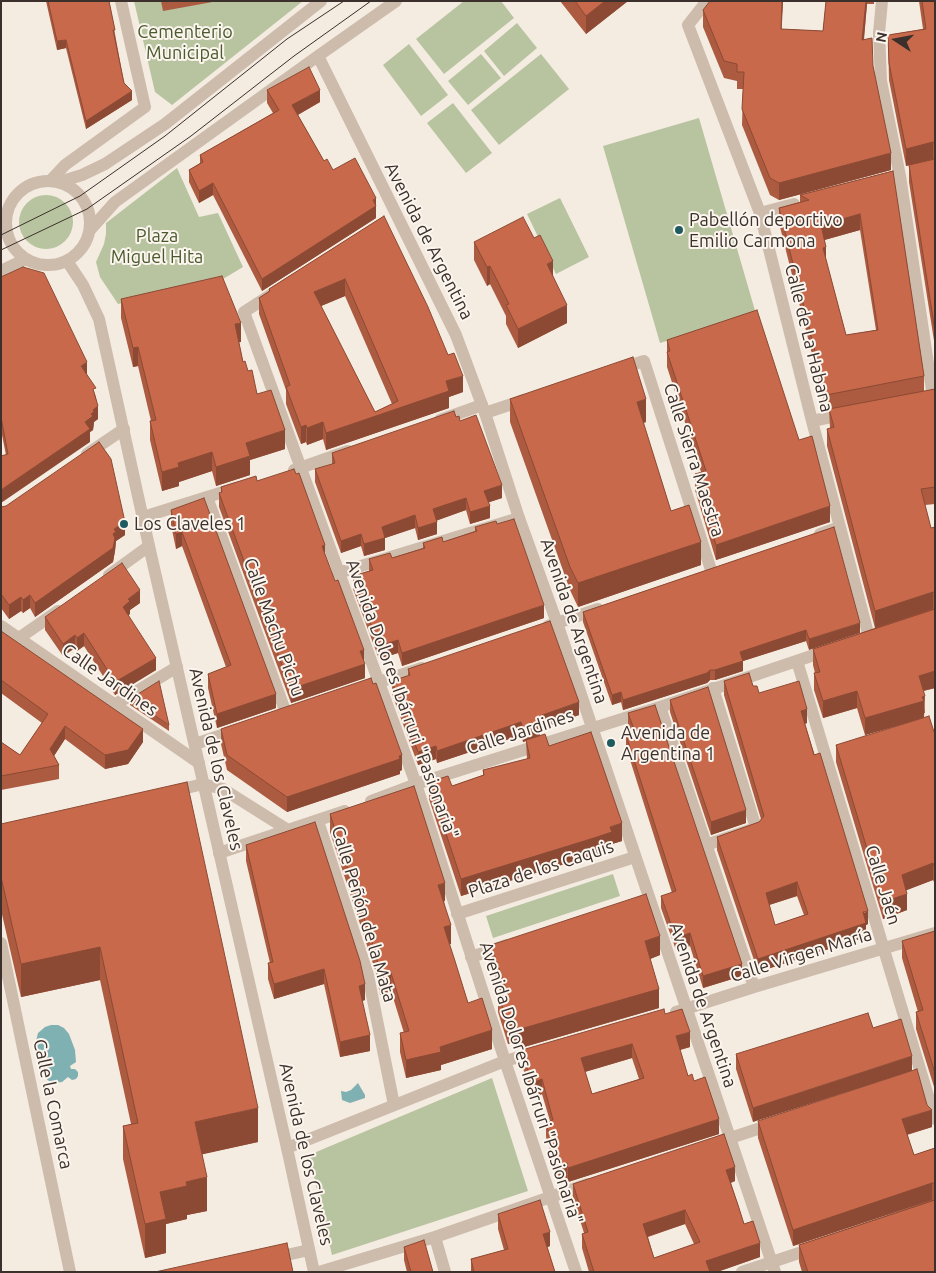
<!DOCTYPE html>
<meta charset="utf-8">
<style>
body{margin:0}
#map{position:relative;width:936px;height:1273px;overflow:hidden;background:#f4ebe1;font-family:Ubuntu,sans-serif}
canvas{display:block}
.frame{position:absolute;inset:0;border:2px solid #3b302b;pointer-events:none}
.north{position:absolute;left:871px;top:15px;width:50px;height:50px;-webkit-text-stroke:4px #fbf5ee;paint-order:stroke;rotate:281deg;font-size:14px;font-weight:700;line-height:20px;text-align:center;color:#3b302b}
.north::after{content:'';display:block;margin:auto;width:18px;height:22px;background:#3b302b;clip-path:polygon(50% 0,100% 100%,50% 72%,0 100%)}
</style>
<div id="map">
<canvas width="936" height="1273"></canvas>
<div class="frame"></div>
<div class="north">N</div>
</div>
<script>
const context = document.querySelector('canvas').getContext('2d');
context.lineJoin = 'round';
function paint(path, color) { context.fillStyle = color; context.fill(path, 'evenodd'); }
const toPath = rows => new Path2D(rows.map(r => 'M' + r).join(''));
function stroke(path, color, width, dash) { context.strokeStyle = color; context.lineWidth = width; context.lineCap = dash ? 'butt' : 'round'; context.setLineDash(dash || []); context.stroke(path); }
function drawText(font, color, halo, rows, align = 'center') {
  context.font = font + ' Ubuntu,sans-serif'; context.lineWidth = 4; context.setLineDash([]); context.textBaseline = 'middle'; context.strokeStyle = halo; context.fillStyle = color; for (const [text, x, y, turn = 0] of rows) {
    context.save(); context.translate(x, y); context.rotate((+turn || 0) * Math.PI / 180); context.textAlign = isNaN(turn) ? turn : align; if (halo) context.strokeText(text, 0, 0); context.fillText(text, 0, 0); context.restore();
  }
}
paint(toPath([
 [134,1,303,1,172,105,155,92],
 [464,1,501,1,514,18,444,74,416,39],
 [517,23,537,48,504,76,484,51],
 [409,44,448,95,421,116,383,65],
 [481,54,501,78,468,105,448,81],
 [541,54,569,89,499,145,471,110],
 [453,103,492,153,466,173,427,123],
 [699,118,756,314,660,343,603,146],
 [177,168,199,217,218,213,243,267,223,279,167,294,118,304,100,277,96,262,104,244,106,234,106,223],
 '19 222a27 27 0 1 1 54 0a27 27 0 1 1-54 0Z',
 [560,198,589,257,556,274,527,214],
 [613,874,620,896,493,938,486,916],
 [492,1078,528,1191,332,1255,309,1155]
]), '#b8c4a0');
paint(toPath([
 [51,1025,58,1025,64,1028,69,1034,75,1050,76,1062,70,1066,71,1069,75,1069,78,1072,78,1076,76,1079,72,1080,68,1077,62,1082,54,1083,49,1081,43,1076,41,1068,43,1058,37,1050,36,1041,38,1033,45,1027],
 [358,1083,365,1095,365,1098,350,1103,342,1100,341,1091,346,1092,351,1090]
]), '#7fb0b2');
stroke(toPath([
 [1,943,70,1272]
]), '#cdbbac', 12);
stroke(toPath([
 [707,1,688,25,760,213,812,421,869,637],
 [882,1,879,33,881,81,900,176,933,397],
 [50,181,65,165,145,107,121,1],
 [760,213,794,204],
 [272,294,244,312,416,784,505,1061,576,1272],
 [619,369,644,361,711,570],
 [485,413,524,400],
 [440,420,482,405],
 [812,421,846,414],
 [87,454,124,429],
 [294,470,348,451],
 [207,497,286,713],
 [143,517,236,488],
 [820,534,840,527],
 [338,573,519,518],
 [109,575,149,546],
 [1,626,199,763],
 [548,626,598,609],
 [19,638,58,611],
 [797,661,935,1119],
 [370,685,422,668],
 [116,704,177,667],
 [660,707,754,987],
 [195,744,237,730],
 [174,791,203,784,223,789,288,830],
 [371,801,416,784,660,707,829,650],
 [318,821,368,975,394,1105],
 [706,845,756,828,713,688],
 [219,853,345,811],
 [457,914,635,857],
 [471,957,507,945],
 [676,1012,754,987,935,933],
 [721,1141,773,1124],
 [287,1148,505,1061,537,1052],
 [435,1237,445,1272],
 [273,1258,309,1250],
 [319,1272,435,1237,588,1184],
 [742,1272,814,1248]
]), '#cdbbac', 12);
stroke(toPath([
 [318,56,456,335,485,413,519,518,557,623,775,1272],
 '6 223a42 42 0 1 1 84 0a42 42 0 1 1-84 0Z',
 [59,182,82,175,105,164,165,124,321,1],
 [90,230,115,202,318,56,396,1],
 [67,261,83,285,99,319,149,546,287,1148,314,1272],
 [1,271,26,259]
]), '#cdbbac', 12);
stroke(toPath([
 [1,235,80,196,165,136,287,39,344,1],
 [1,250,87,209,191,136,294,56,371,1]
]), '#3b302b', 1);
paint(toPath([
 [46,1,109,1,124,83,132,100,86,129,66,48,57,50],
 [161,1,218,1,163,11],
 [560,1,628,1,586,34],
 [783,1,781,29,823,31,826,1,874,1,874,4,867,4,864,40,873,66,891,170,779,200,770,195,742,125,743,89,737,89,737,81,724,78,703,27,703,10],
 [919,1,935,1,935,347,909,182,909,165,906,166,889,80,888,35,923,29],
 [267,90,320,102,298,115,324,161,333,170,376,204,376,218,262,291,213,195,199,203,189,182,189,170,200,163,200,155,273,113,267,103],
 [893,171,924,376,924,391,935,389,935,504,925,505,931,528,935,527,935,688,923,691,925,713,924,713,924,718,865,735,857,708,823,718,814,690,814,673,815,673,813,665,813,649,875,628,827,446,827,429,830,428,829,409,826,410,779,223,779,208,800,202,800,195],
 [860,230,876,330,846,335,826,260,824,240],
 [384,216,463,392,449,397,449,408,326,450,323,439,307,445,306,442,301,444,286,404,286,390,259,314,259,298,269,291,269,289],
 [345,296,392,404,375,412,321,306],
 [534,238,553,277,567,323,518,348,506,324,506,316,490,284,487,286,474,260,474,242],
 [1,277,87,375,96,397,98,419,94,422,93,430,90,432,90,442,6,455,1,430],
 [121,299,241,342,239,342,243,362,257,394,285,449,250,460,250,475,216,486,212,471,179,482,179,486,162,491,150,440,150,421,151,421,138,366,133,367,121,318],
 [667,340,799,440,830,522,716,560,695,490,695,474,701,472,667,367],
 [510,399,646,422,643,423,671,511,701,565,578,607,570,590,510,422],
 [456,417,460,421,502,498,489,502,490,518,470,524,466,510,437,520,437,534,418,540,415,528,385,538,385,550,364,556,361,546,341,553,315,482,315,469,332,464,332,453],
 [257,481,325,555,364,660,365,678,291,703,219,507,219,493,221,493,221,487],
 [1,507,125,535,116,541,115,551,113,562,35,617,30,608,23,613,21,611,9,619,1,608],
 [171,510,276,708,217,728,208,688,208,674,226,667,182,546,176,549,171,525],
 [475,527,544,618,402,666,398,653,379,659,353,589,353,576,369,571,369,559,392,558,423,548,423,543,443,542,475,531],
 [834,527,809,650,806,641,743,661,743,671,715,680,710,680,707,683,623,710,621,702,612,705,583,622,583,612],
 [140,603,130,610,130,614,128,615,156,670,115,695,84,646,77,651,75,648,63,656,45,630,45,617],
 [1,631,143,742,128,764,105,769,65,739,54,756,59,765,59,779,1,790,1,742,20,755,42,723,1,693],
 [408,669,579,715,540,729,540,736,549,746,622,841,612,844,612,849,594,855,461,896,429,799,429,782,452,786,483,775,483,770,527,759,526,741,523,742,521,735,437,763,436,759,418,765,392,694,392,681,408,676],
 [724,681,753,686,759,693,807,723,805,724,868,924,866,925,866,937,758,972,717,850,717,837,759,822,761,819,724,695],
 [797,896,804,915,775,925,769,905],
 [130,699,169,725,169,731,130,705],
 [670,700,746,823,711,835,670,712],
 [628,713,742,976,703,988,690,946,676,950,661,908,661,896,672,893,626,747,626,735,631,733,628,725],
 [221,729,402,770,400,771,400,774,287,812,227,770,221,744],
 [935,735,935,884,933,880,906,890,907,910,883,919,836,762,836,745],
 [330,814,445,901,444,901,451,944,449,944,468,1003,492,1049,441,1065,441,1070,406,1078,400,1052,400,1033,404,1033,391,991,380,995,376,973,330,832],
 [1,824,258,1142,202,1154,207,1211,187,1215,187,1219,166,1224,166,1253,145,1258,123,1159,123,1126,131,1124,100,980,21,997,1,910],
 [246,845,365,1000,362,1001,370,1051,340,1057,324,984,274,999,268,979,268,963,270,963,246,861],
 [935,931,935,1090,916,1029,916,1012,918,1012,902,958,902,941],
 [491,945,660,955,650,959,659,1008,517,1049,515,1041,508,1044,498,1012,498,992,500,991,491,964],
 [665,1014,690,1047,680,1050,688,1076,694,1081,719,1134,568,1182,567,1178,559,1180,546,1137,546,1123,550,1121,542,1094,532,1098,522,1065,522,1050],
 [632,1058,639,1079,592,1094,585,1072],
 [873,1028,753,1122,736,1069,736,1054],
 [758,1121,932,1127,907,1135,914,1155,935,1148,935,1272,802,1272,799,1262,799,1245,932,1200,793,1246,758,1138],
 [735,1181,731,1183,744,1224,760,1257,717,1272,589,1272,582,1248,582,1234,584,1233,573,1198,573,1184],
 [685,1224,694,1244,654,1258,648,1237],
 [498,1214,550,1246,547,1247,555,1272,471,1272,471,1259,504,1250,498,1229],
 [404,1247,433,1272,407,1272,404,1260]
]), '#ac5a40');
paint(toPath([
 [605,1,628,1,586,34,586,16],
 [782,1,783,1,781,45,781,29],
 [866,1,867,1,867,4,862,57,862,40],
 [66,40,66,48,57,50,57,41],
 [320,90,320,102,292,118,292,105],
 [132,91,132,100,86,129,86,121],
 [933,142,933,159,906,166,906,149],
 [891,153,891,170,779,200,779,183],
 [213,183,213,195,199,203,199,191],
 [376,198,376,218,262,291,262,279],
 [860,214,860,230,821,241,821,225],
 [826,247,826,263,823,248],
 [553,261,553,280,547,264],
 [490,266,490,284,487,286,487,267],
 [345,279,345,296,314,309,314,292],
 [567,305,567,323,518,348,518,329],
 [241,323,241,342,235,343,235,324],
 [138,347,138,366,133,367,133,348],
 [87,362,87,376,81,366],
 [463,376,463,392,449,397,449,408,326,450,326,433,446,381],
 [646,399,646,422,637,425,637,402],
 [98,406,98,419,94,422,93,430,90,432,90,442,1,503,1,490,85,422,91,414,93,410],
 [323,422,323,439,307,445,307,428],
 [306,425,306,442,301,444,301,427],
 [285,430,285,449,250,460,250,475,216,486,216,467,246,443],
 [212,452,212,471,179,482,179,486,162,491,162,472,178,463],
 [502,485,502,498,484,504,484,491],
 [466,498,466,510,433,522,433,509],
 [490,506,490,518,470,524,470,512],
 [830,506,830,522,716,560,716,545],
 [415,515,415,528,385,538,385,550,364,556,364,544,382,527],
 [125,522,125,535,116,541,115,551,113,562,35,617,35,603,113,534,114,529],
 [437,522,437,534,418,540,418,528],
 [182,532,182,546,176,549,176,534],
 [361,534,361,546,341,553,341,541],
 [701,542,701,565,578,607,578,583],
 [325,545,325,558,322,546],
 [140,590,140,603,130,610,130,614,123,619,123,607,128,599],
 [933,592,933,609,875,628,875,611],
 [30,595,30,608,23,613,23,600],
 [21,597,21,611,9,619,9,605],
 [544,605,544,618,402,666,402,653],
 [860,623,860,633,809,650,809,639],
 [806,630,806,641,743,661,743,671,715,680,715,670,740,652],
 [84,633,84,646,77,651,77,638],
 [75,635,75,648,63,656,63,644],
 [398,640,398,653,379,659,379,646],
 [364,650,364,664,360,651],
 [156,658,156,670,115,695,115,682],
 [365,664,365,678,291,703,291,689],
 [710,670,710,680,707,683,623,710,623,700],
 [935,671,935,688,919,692,919,676],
 [857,691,857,708,823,718,823,701],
 [621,692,621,702,612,705,612,695],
 [276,694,276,708,217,728,217,714],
 [925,696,924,718,865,735,865,718],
 [579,702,579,715,540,729,540,736,523,742,523,729,537,717],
 [807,709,807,723,801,725,801,711],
 [521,722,521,735,437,763,437,751],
 [65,726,65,739,50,762,50,749],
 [143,729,143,742,128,764,105,769,105,755],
 [436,746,436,759,418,765,418,752],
 [402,755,402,770,400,771,400,774,287,812,287,797],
 [746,810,746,823,711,835,711,822],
 [622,823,622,841,612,844,612,849,594,855,461,896,461,879],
 [933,863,933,880,902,892,902,875],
 [797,882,797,896,766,906,766,893],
 [445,883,445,901,438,903,438,885],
 [907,894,907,910,883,919,883,902],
 [868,911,868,924,866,925,866,937,758,972,758,959],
 [451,925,451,944,444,946,444,927],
 [690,933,690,946,676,950,676,938],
 [660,936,660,955,645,961,645,941],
 [100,947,100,980,21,997,21,964],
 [742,964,742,976,703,988,703,976],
 [324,969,324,984,274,999,274,984],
 [391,973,391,991,380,995,380,976],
 [365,984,365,1000,359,1002,359,986],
 [659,989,659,1008,517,1049,517,1030],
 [515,1022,515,1041,508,1044,508,1024],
 [492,1030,492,1049,441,1065,441,1070,406,1078,406,1060,440,1047],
 [690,1032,690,1047,676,1051,676,1036],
 [370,1035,370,1051,340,1057,340,1042],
 [632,1044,632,1058,581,1073,581,1058],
 [912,1056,912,1071,753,1122,753,1108],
 [542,1079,542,1094,532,1098,532,1083],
 [258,1108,258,1142,195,1156,195,1122],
 [932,1110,932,1127,902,1136,902,1119],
 [719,1119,719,1134,568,1182,568,1168],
 [567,1163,567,1178,559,1180,559,1166],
 [735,1167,735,1181,726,1184,726,1170],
 [207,1177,207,1211,187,1215,187,1219,166,1224,166,1253,145,1258,145,1224,160,1192,186,1182],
 [932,1183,932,1200,793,1246,793,1230],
 [685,1210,685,1224,643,1238,643,1224],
 [550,1232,550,1246,543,1249,543,1234],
 [760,1243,760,1257,717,1272,706,1272,706,1261]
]), '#8c4a34');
const building = toPath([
 [48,1,109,1,115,30,113,30,124,83,132,91,86,121,66,40,57,41,48,1],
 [575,1,605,1,586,16,575,1],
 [710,1,782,1,781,29,823,31,826,1,866,1,862,40,872,38,873,66,891,153,779,183,770,178,742,109,744,72,737,72,737,64,724,61,703,10,710,1],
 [922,1,935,1,935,143,933,142,906,149,889,63,888,35,926,29,922,1],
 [309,67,320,90,292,105,324,161,327,159,333,170,355,158,376,198,373,200,376,206,262,279,213,183,199,191,189,170,203,162,200,155,279,110,267,90,309,67],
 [935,159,935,331,909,165,935,159],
 [893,171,924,376,826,395,779,208,809,200,800,195,893,171],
 [860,214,878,330,846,335,823,248,826,247,821,225,860,214],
 [384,216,428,307,448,355,454,353,463,376,446,381,449,391,326,433,323,422,307,428,306,425,301,427,286,387,290,385,259,298,270,291,269,289,384,216],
 [345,279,398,401,375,412,314,292,345,279],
 [523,217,534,238,540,235,553,261,547,264,567,305,518,329,506,305,509,304,490,266,487,267,474,242,523,217],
 [23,267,44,273,87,362,81,366,96,388,93,389,98,406,93,410,94,412,91,414,93,416,85,422,90,429,1,490,1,456,8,454,1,417,1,277,23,267],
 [222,276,241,323,235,324,243,362,245,361,248,371,252,370,257,394,271,390,285,430,246,443,250,456,216,467,212,452,178,463,179,467,162,472,150,421,156,420,138,347,133,348,121,299,222,276],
 [757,310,799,440,812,436,830,506,716,545,695,474,706,471,667,352,670,351,667,340,757,310],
 [633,357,646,399,637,402,671,511,689,505,701,542,578,583,570,567,510,399,633,357],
 [935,389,935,487,921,489,931,528,935,527,935,593,933,592,875,611,827,429,834,427,829,409,935,389],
 [454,411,456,417,459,416,460,421,476,415,502,485,484,491,490,506,470,512,466,498,433,509,437,522,418,528,415,515,382,527,385,538,364,544,361,534,341,541,315,469,335,463,332,453,454,411],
 [99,442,111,459,125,522,114,529,116,532,113,534,115,538,113,548,35,603,30,595,23,600,21,597,9,605,1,594,1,507,6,506,99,442],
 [294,469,296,474,299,473,325,545,322,546,335,581,338,580,364,650,360,651,365,664,291,689,219,493,222,492,221,487,256,476,257,481,294,469],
 [204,498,276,694,217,714,208,674,231,665,182,532,176,534,171,510,204,498],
 [514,519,544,605,402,653,398,640,379,646,353,576,373,570,369,559,390,553,392,558,425,548,423,543,442,537,443,542,477,531,475,527,496,521,497,524,514,519],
 [834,527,860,623,809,639,806,630,740,652,743,661,715,670,710,670,707,673,623,700,621,692,612,695,583,612,834,527],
 [122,563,140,590,128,599,130,601,123,607,156,658,115,682,84,633,77,638,75,635,63,644,45,617,122,563],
 [935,609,935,671,919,676,925,696,922,697,924,701,865,718,857,691,823,701,814,673,820,672,813,649,935,609],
 [550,621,579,702,537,717,540,724,523,729,521,722,437,751,436,746,418,752,392,681,410,675,408,669,550,621],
 [1,631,143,729,128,750,105,755,65,726,50,749,59,765,1,776,1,742,20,755,48,714,1,680,1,631],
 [749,673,753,686,757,686,759,693,799,681,807,709,801,711,814,755,820,753,868,911,863,912,866,923,758,959,717,837,759,822,764,816,724,681,749,673],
 [797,882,808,914,775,925,766,893,797,882],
 [371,678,373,684,376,683,402,755,399,756,400,759,287,797,227,755,221,729,371,678],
 [159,681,169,725,130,699,159,681],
 [708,687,746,810,711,822,670,700,708,687],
 [655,705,742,964,703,976,690,933,676,938,661,896,676,891,626,735,635,732,628,713,655,705],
 [929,716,935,735,935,868,933,863,902,875,907,894,883,902,836,745,929,716],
 [591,732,622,823,610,827,612,832,594,838,461,879,429,782,448,776,452,786,484,775,483,770,530,758,526,740,545,734,549,746,591,732],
 [187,782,258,1108,195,1122,207,1177,186,1182,187,1186,160,1192,166,1219,145,1224,123,1126,138,1123,100,947,21,964,1,877,1,824,187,782],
 [414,786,445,883,438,885,451,925,444,927,455,961,468,1003,482,998,492,1030,440,1047,441,1052,406,1060,400,1033,409,1031,391,973,380,976,376,954,330,814,414,786],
 [315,822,360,961,365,984,359,986,370,1035,340,1042,324,969,274,984,268,963,273,962,246,845,315,822],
 [646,894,660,936,645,941,659,989,517,1030,515,1022,508,1024,498,992,506,989,491,945,646,894],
 [935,931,935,1073,916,1012,923,1010,902,941,935,931],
 [664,1009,665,1014,682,1009,690,1032,676,1036,688,1076,692,1074,694,1081,705,1077,719,1119,568,1168,567,1163,559,1166,546,1123,553,1120,542,1079,532,1083,522,1050,664,1009],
 [632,1044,644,1078,592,1094,581,1058,632,1044],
 [868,1013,873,1028,901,1019,912,1056,753,1108,736,1054,868,1013],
 [917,1069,927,1105,932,1110,902,1119,914,1155,935,1148,935,1183,932,1183,793,1230,758,1121,917,1069],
 [724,1134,735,1167,726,1170,738,1205,744,1224,753,1221,760,1243,706,1261,710,1272,594,1272,582,1234,588,1232,573,1184,724,1134],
 [685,1210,700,1242,654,1258,643,1224,685,1210],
 [540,1200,550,1232,543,1234,555,1272,474,1272,471,1259,508,1249,498,1214,540,1200],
 [935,1200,935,1272,808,1272,799,1245,935,1200],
 [424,1240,433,1272,411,1272,404,1247,424,1240],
 [287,1243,293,1272,155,1272,287,1243]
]);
paint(building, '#c8694b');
stroke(building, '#8c4a34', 1);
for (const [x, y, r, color] of [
 [679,230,5,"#1f5a5e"],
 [124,524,5,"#1f5a5e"],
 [611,743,5,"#1f5a5e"]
]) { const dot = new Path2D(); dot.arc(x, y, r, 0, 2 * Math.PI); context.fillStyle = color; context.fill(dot); stroke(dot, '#fbf5ee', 2); }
drawText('18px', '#4a5a2e', '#fbf5ee', [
 ["Cementerio",185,32],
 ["Municipal",185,53],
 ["Plaza",157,236],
 ["Miguel Hita",157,257]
]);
drawText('18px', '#3b302b', '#fbf5ee', [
 ["Pabellón deportivo",689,220],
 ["Emilio Carmona",689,241],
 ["Los Claveles 1",134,524],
 ["Avenida de",621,733],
 ["Argentina 1",621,754]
], 'left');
drawText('18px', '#3b302b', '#fbf5ee', [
 ["Avenida de Argentina",429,241,63],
 ["Calle de La Habana",809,338,76],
 ["Calle Sierra Maestra",694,460,72],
 ["Avenida de Argentina",574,621,71],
 ["Calle Machu Pichu",274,627,70],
 ["Calle Jardines",110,680,35],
 ["Avenida Dolores Ibárruri \"Pasionaria\"",402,699,70],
 ["Calle Jardines",520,732,-18],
 ["Avenida de los Claveles",216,759,77],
 ["Plaza de los Caquis",541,869,-18],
 ["Calle Jaén",883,885,73],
 ["Calle Peñón de la Mata",364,914,73],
 ["Calle Virgen María",801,955,-17],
 ["Avenida de Argentina",703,1005,71],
 ["Avenida Dolores Ibárruri \"Pasionaria\"",531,1083,72],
 ["Calle la Comarca",53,1104,78],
 ["Avenida de los Claveles",306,1154,77]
]);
</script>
